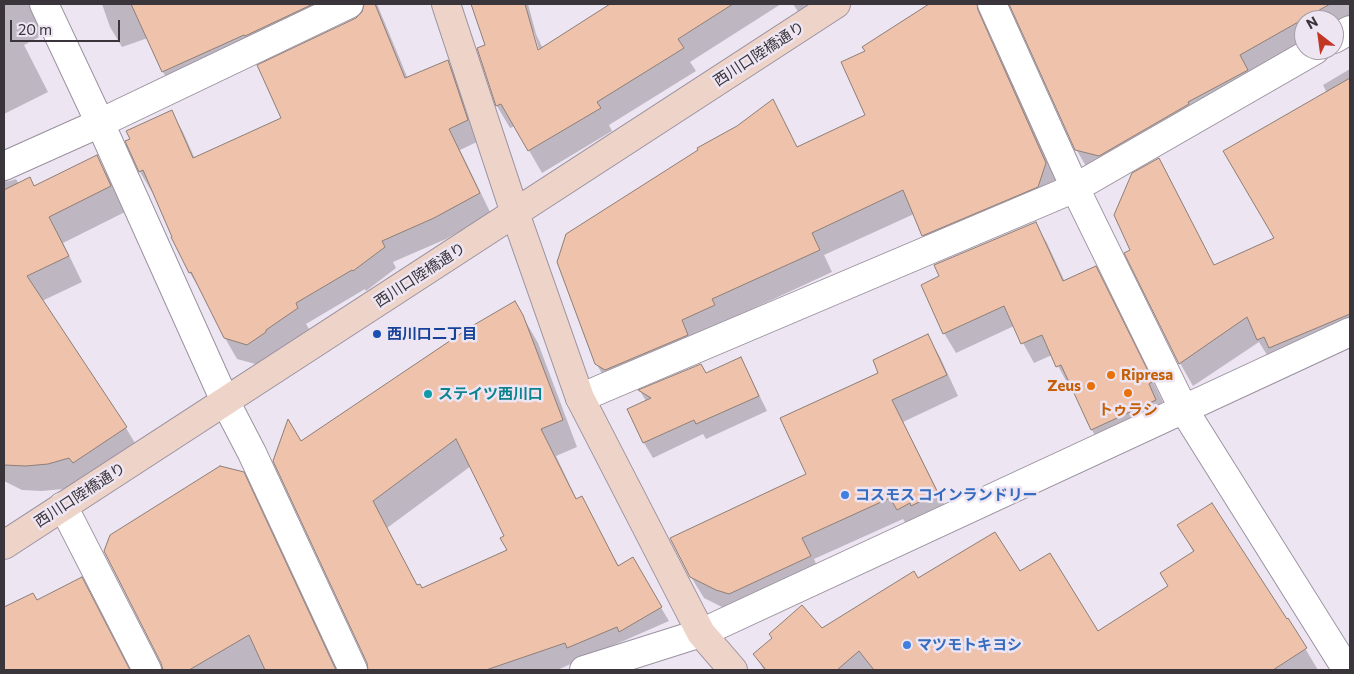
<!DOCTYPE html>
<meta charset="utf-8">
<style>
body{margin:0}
#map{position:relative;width:1354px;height:674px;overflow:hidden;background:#eee5f3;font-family:Commissioner,sans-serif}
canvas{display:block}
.frame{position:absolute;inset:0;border:5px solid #39353b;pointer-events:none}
.north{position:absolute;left:1294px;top:10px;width:50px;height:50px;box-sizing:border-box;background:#eee5f3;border:1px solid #a69fa9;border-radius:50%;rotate:330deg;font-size:14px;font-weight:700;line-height:20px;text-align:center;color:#39353b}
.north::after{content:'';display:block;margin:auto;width:18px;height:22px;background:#c23624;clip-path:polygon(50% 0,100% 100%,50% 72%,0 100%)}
.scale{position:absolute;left:10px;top:20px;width:110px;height:22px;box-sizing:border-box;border:2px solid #39353b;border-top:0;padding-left:6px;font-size:15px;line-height:18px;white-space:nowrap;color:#39353b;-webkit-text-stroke:4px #eee5f3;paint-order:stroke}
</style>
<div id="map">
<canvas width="1354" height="674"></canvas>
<div class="frame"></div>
<div class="north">N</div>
<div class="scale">20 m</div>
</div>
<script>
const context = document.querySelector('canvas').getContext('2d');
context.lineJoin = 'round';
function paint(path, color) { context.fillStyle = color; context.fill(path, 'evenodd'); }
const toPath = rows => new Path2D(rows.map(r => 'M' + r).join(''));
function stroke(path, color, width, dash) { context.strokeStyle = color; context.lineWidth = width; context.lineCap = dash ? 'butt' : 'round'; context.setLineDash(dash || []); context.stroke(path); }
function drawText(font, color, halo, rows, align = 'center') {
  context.font = font + ' Commissioner,"Noto Sans JP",sans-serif'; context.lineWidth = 5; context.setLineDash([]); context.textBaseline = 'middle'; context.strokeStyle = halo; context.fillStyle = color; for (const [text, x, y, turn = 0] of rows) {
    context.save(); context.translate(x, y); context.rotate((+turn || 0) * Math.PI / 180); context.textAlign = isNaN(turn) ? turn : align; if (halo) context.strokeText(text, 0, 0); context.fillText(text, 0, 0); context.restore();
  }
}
paint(toPath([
 [4,4,29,4,43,35,24,45,48,92,4,114],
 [102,4,377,4,408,79,448,62,459,82,479,141,460,150,491,214,446,239,393,262,396,268,366,291,365,289,306,324,309,329,277,351,277,353,259,365,237,359,225,338,202,293,190,273,153,191,152,192,140,172,127,142,172,112,183,132,195,159,282,119,364,9,354,10,175,92,163,72,148,38,122,47,110,27],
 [472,4,528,4,536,34,543,49,613,4,781,4,690,62,696,71,609,125,612,131,542,173,515,126,510,128,497,106,479,49,487,46],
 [531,29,534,33,541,56,539,57],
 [793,4,812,4,799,13],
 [931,4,961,4,993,53,994,48,1005,68,1059,186,936,258,923,235,914,214,824,255,832,272,724,322,609,386,596,363,785,123,797,148,867,115,866,52,864,48],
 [1009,4,1350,4,1350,25,1334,33,1334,20,1304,20,1304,50,1090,173,1076,149,1015,13],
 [1350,69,1350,343,1272,363,1259,342,1193,386,1180,363,1132,251,1159,159,1172,183,1214,266,1275,239,1327,93,1323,85],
 [4,149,17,175,6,182,16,179,19,184,34,187,97,157,111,182,125,212,63,243,82,282,42,301,126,428,141,453,85,482,63,489,42,491,22,490,4,481],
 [1035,223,1047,243,1065,282,1095,268,1107,288,1163,402,1160,404,1167,420,1103,450,1092,430,1072,385,1069,386,1052,355,1034,363,1023,343,1014,326,956,353,944,333],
 [515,303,538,343,577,447,556,456,577,500,582,498,619,567,632,559,669,621,557,670,373,670,365,655,300,443],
 [471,466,506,536,509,551,422,590,418,587,387,528],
 [928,336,940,357,958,396,903,422,949,514,910,530,903,519,814,559,822,577,730,611,704,598,691,577,807,474,880,373],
 [741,359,749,374,767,411,706,439,703,434,653,458,644,443,629,409,646,401,640,391,706,375],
 [243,473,255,495,337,670,164,670,162,663],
 [1179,526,1288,620,1318,670,764,670,754,654,822,630,917,580,1020,573,1098,632,1169,587,1194,553],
 [32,594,36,601,93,599,130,670,4,670,4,608]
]), '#0003');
const building = toPath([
 [131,4,313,4,245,36,244,35,162,72,131,4],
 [364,4,375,4,405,78,448,60,468,120,449,129,480,193,434,218,382,241,385,247,353,271,352,270,296,303,298,308,266,330,266,332,247,345,224,338,191,272,189,273,171,237,172,237,143,170,139,172,125,141,130,139,126,131,172,110,193,158,281,118,257,65,356,18,362,12,364,4],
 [471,4,525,4,538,50,610,4,733,4,678,39,684,48,597,102,601,108,528,151,501,104,496,106,477,48,485,45,471,4],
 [929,4,977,4,978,10,1046,163,1038,187,922,236,903,190,812,233,820,250,712,299,715,305,682,320,688,335,605,370,595,364,557,262,566,234,698,150,697,148,737,126,773,99,797,147,865,115,841,62,865,51,862,47,929,4],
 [1009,4,1330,4,1240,55,1248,70,1188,102,1189,104,1099,156,1075,150,1009,4],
 [1350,78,1350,314,1269,348,1264,337,1257,340,1247,317,1179,364,1124,253,1130,250,1114,215,1132,173,1159,158,1214,265,1274,238,1223,151,1350,78],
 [97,155,111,186,49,217,69,256,27,276,127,427,73,463,69,458,48,464,26,466,4,465,4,190,30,177,34,186,97,155],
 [1036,222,1063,281,1096,266,1153,381,1149,384,1156,400,1091,430,1061,365,1056,367,1042,335,1021,344,1004,306,943,334,921,285,939,276,934,265,1036,222],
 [515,301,523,315,563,420,541,429,576,499,582,496,618,566,633,557,662,607,619,632,617,627,567,648,565,643,486,670,368,670,367,663,273,461,288,419,301,441,472,326,515,301],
 [456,439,504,536,500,538,507,550,422,588,420,584,417,585,373,501,456,439],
 [928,334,947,375,892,400,938,493,911,506,910,503,897,510,890,498,802,538,811,556,729,594,716,590,690,577,670,538,806,474,780,418,878,373,873,360,928,334],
 [741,357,759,396,696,424,694,420,643,443,627,409,651,398,638,390,701,364,706,373,741,357],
 [220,466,244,472,336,670,265,670,249,635,189,670,163,670,161,663,104,551,110,535,220,466],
 [1212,503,1287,619,1288,618,1307,648,1273,670,874,670,859,651,837,670,766,670,753,654,772,638,769,634,802,605,822,628,914,571,918,578,995,532,1020,571,1050,553,1098,631,1168,586,1160,573,1194,551,1177,525,1212,503],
 [82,577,130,670,4,670,4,607,33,593,37,600,82,577]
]);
paint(building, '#efc2ac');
stroke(building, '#8d7e76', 1);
const street = toPath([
 [44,4,100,123,225,401,252,453,353,670],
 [992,4,1075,188,1184,410,1347,670],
 [1334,39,1350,30],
 [4,166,100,123,349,4],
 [580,398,1075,188,1315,50],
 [63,506,147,670],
 [584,670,701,633,1350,332]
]);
const secondary = toPath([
 [446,4,515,213,580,398,701,633,733,670],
 [4,545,836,4]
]);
stroke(street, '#9b92a0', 30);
stroke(secondary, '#9b92a0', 30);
stroke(street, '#fff', 28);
stroke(secondary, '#edd3c8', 28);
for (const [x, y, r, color] of [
 [377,334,5,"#1a4fb4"],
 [1111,375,5,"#e8710a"],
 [1091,386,5,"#e8710a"],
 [1128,393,5,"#e8710a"],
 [428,394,5,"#0f9aa8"],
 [845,495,5,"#3f7fe0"],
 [907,645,5,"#3f7fe0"]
]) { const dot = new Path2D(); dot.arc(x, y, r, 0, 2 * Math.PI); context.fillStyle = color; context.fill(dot); stroke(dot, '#eee5f3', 2); }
drawText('15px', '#39353b', '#eee5f3', [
 ["西川口陸橋通り",759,54,-33],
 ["西川口陸橋通り",420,275,-33],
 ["西川口陸橋通り",80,495,-33]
]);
drawText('bold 15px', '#164399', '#eee5f3', [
 ["西川口二丁目",387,334]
], 'left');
drawText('bold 15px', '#c56008', '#eee5f3', [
 ["Ripresa",1121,375],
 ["Zeus",1081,386,"right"],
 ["トゥラシ",1128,410,"center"]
], 'left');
drawText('bold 15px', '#0d838f', '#eee5f3', [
 ["ステイツ西川口",438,394]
], 'left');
drawText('bold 15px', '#366cbe', '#eee5f3', [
 ["コスモス コインランドリー",855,495],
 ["マツモトキヨシ",917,645]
], 'left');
</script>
